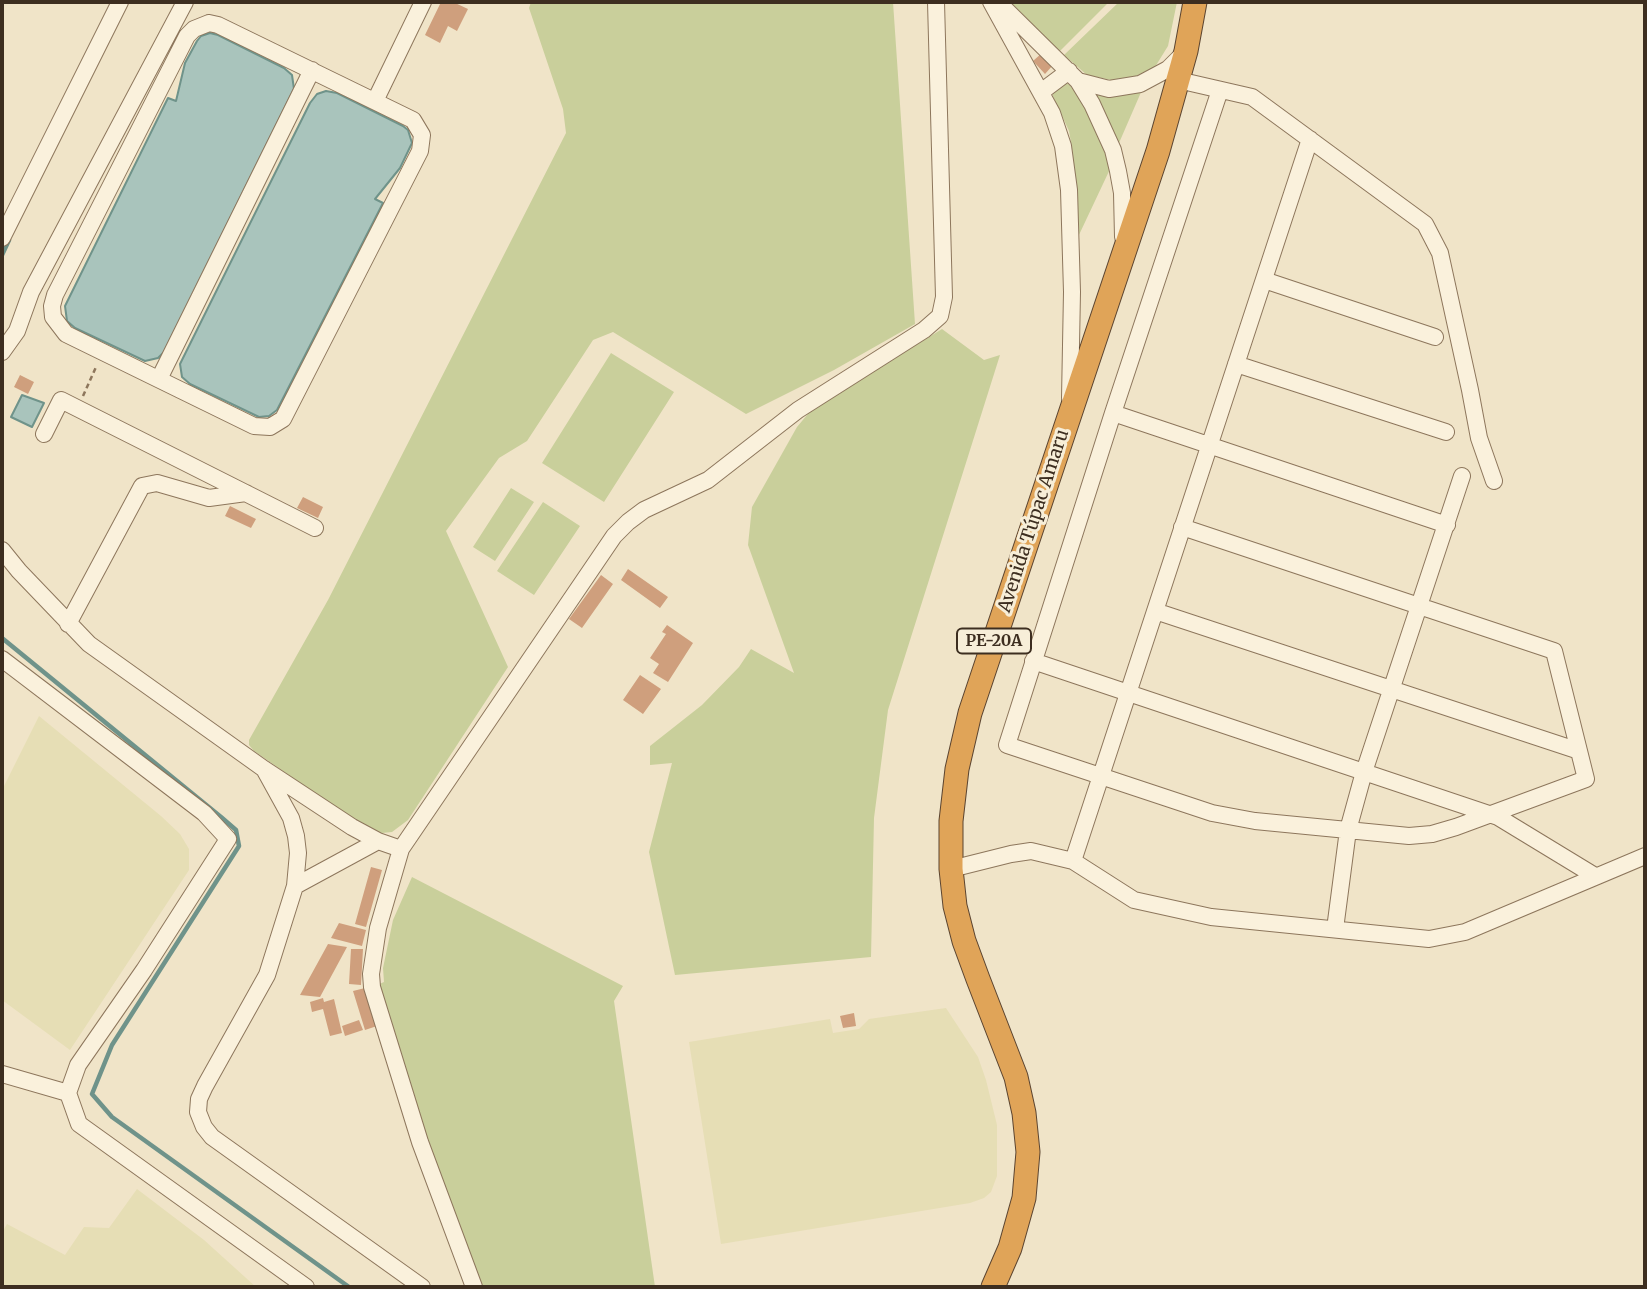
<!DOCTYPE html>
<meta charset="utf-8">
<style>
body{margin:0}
#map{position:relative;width:1647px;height:1289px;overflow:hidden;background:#f0e4c8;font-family:Merriweather,serif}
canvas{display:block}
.frame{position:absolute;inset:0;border:4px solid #3d2e20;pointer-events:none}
</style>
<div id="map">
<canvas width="1647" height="1289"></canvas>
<div class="frame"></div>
</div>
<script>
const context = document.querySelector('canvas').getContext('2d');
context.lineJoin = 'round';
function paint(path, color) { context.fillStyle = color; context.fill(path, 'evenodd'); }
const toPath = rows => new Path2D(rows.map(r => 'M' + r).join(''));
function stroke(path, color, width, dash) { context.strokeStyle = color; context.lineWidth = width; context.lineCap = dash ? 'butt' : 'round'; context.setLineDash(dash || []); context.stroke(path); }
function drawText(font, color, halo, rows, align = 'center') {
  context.font = font + ' Merriweather,serif'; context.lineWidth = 6; context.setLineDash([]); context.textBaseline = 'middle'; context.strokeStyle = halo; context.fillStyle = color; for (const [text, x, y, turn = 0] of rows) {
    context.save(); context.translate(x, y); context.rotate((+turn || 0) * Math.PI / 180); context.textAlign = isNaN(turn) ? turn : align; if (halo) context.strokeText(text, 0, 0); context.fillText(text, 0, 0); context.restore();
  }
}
paint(toPath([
 [39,716,161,816,180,834,189,849,189,870,70,1050,2,1000,2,790],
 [946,1008,978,1057,986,1080,997,1125,997,1176,991,1192,984,1198,970,1203,721,1244,689,1042,830,1019,833,1033,859,1029,869,1019],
 [137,1189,204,1240,256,1287,2,1287,2,1233,7,1224,65,1255,84,1227,109,1228]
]), '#e6deb5');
paint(toPath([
 [531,2,893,2,915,324,834,370,746,414,613,332,593,340,527,441,499,458,446,531,508,667,408,820,392,832,382,833,358,823,254,751,249,745,249,740,328,600,566,133,563,109,529,8],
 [1010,2,1109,2,1059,52],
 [1119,2,1177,2,1168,46,1155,67,1136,76,1111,80,1087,75,1064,55],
 [1066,83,1070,85,1079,96,1097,129,1111,167,1078,237,1072,148,1069,131,1053,96,1053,91],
 [1142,90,1119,143,1094,92,1115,96],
 [942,329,984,360,1000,355,888,710,874,818,871,957,675,975,649,852,672,763,650,765,650,746,702,705,739,667,751,649,794,673,748,545,752,507,797,427,812,409],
 [611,353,674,392,604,502,542,463],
 [511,488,534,502,495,561,473,547],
 [543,502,580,526,534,595,497,571],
 [412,877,623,986,614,1001,655,1287,481,1287,437,1171,377,985,384,982,383,968,393,920]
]), '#c9cf9b');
const water = toPath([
 [210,33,218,35,284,68,292,75,294,89,164,352,158,358,145,361,75,328,67,321,65,306,168,98,176,101,185,63,197,41,201,36,210,33],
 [326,91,337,93,403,126,408,130,412,143,400,168,375,199,383,203,277,410,269,416,259,417,190,384,182,377,180,364,310,103,317,94,326,91],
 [22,395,44,403,32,427,11,417,22,395]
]);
paint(water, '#a9c4bc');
stroke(water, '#6f938a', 2);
stroke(toPath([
 [2,255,9,240],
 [2,638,221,817,236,830,239,846,112,1045,92,1094,112,1117,349,1287]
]), '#6f938a', 4.5);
paint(toPath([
 [441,2,453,2,468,9,457,31,448,26,440,43,425,35],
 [1042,53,1053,65,1045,74,1033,61],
 [20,375,34,382,28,394,14,387],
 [303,497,323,507,318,518,297,508],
 [230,506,256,519,251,528,225,516],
 [628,569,668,597,660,608,621,580],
 [601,575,613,584,582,628,569,619],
 [667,625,693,643,668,682,653,673,659,664,650,658,666,634,662,632],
 [640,675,661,689,643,714,623,700],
 [371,867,382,870,366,927,355,924],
 [339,923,366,930,362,946,331,938],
 [328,944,347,947,320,997,300,995],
 [351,949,363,949,361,985,349,984],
 [365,988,377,1026,365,1030,353,991],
 [323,998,324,1002,334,999,342,1033,330,1036,323,1009,312,1012,310,1002],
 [854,1013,856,1026,843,1028,840,1016],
 [359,1020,363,1030,345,1036,342,1026]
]), '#cf9f7d');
const minor = toPath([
 [991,2,1052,113,1063,146,1069,190,1072,292,1070,398],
 [998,2,1078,81,1092,104,1113,150,1118,171,1122,193,1123,237],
 [209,23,218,25,413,120,422,135,420,151,283,419,270,427,254,426,66,334,53,317,52,306,55,295,187,36,194,29,209,23],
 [1178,80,1252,97,1425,224,1440,253,1470,390,1479,438,1494,481],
 [1078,81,1109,89,1140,84,1168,69,1185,52],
 [1041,92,1069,71],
 [375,101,423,2],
 [2,238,120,2],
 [1264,280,1435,337],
 [2,352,17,331,31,292,185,2],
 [1236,364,1446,432],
 [159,379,312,70],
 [1113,413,1447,525],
 [44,434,61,400,315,528],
 [1182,527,1554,651,1586,779,1456,827,1432,834,1409,836,1255,821,1212,813,1007,745,1113,413,1220,90],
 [2,550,19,571,89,644,264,769,352,827,378,841,401,849],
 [1155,611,1579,751],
 [68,624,142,486,157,483,209,498,246,493],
 [2,659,204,813,228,839,144,970,78,1065,68,1093,79,1124,306,1287],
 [1033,661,1498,817,1595,876],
 [264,769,291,818,296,836,298,853,295,886,267,975,205,1086,199,1099,198,1112,204,1127,212,1137,422,1287],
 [1073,861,1310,139],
 [951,869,1011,854,1031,851,1073,861,1134,900,1211,917,1429,939,1465,932,1645,856],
 [295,886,378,841],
 [1335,929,1348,830,1364,772,1462,476],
 [2,1074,68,1093],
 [474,1287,420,1142,372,987,371,974,378,928,401,849,614,536,628,522,644,510,708,480,798,410,924,330,940,316,944,297,936,2]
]);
const highway = toPath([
 [993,1287,1010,1248,1024,1198,1028,1152,1024,1113,1016,1077,978,979,964,941,955,906,951,869,951,821,957,769,970,713,1158,151,1186,51,1195,2]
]);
stroke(minor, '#8d765c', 18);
stroke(highway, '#5b4430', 25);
stroke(toPath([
 [83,396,96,367]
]), '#8d765c', 2.5, [5, 3.5]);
stroke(minor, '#faf1dc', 16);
stroke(highway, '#e0a458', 23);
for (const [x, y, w] of [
 [994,641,74]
]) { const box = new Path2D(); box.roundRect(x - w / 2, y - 12.5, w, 25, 5); context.fillStyle = '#f7eed8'; context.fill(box); stroke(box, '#3d2e20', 2); }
drawText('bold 16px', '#3d2e20', null, [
 ["PE-20A",994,641]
]);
drawText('18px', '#3d2e20', '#f7eed8', [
 ["Avenida Túpac Amaru",1034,521,-72]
]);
</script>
